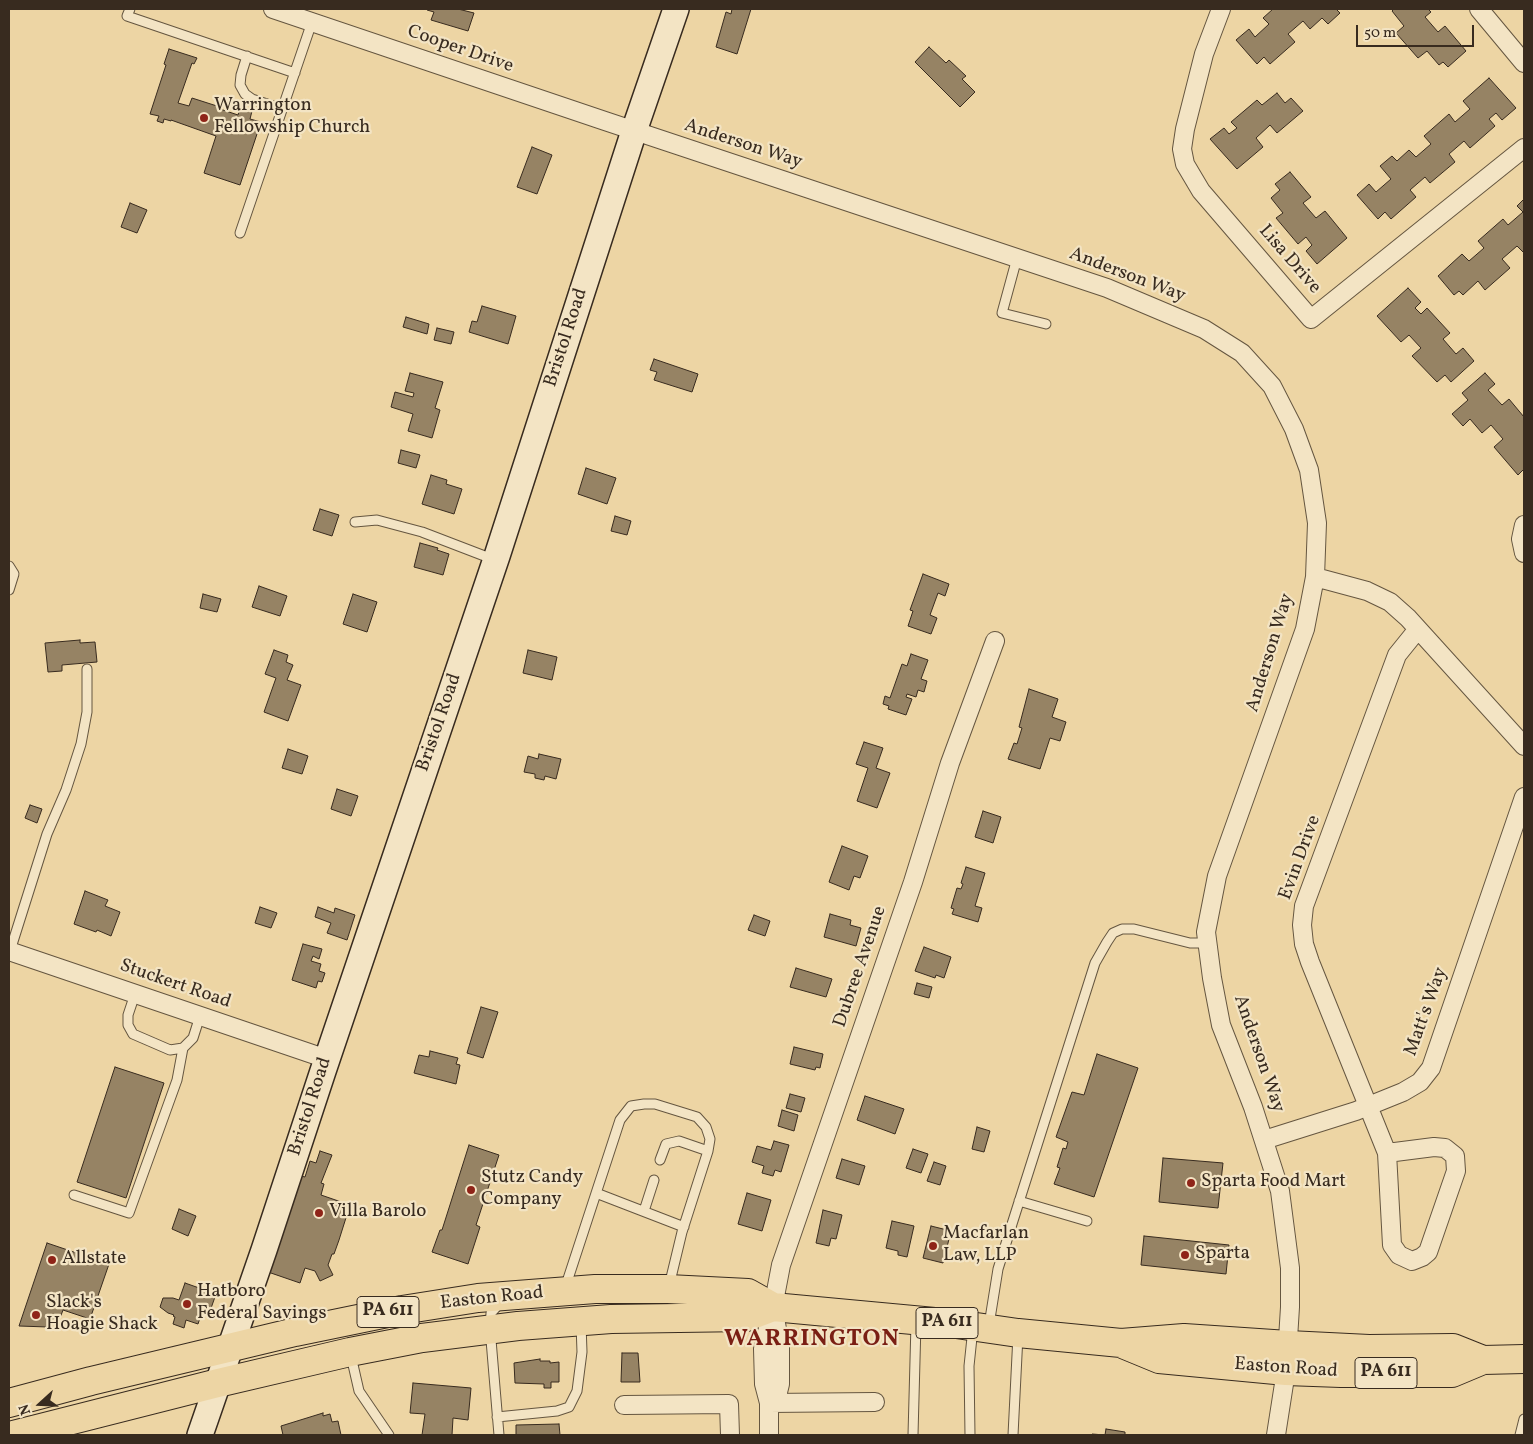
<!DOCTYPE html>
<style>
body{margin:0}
#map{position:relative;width:1533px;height:1444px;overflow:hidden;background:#edd5a4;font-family:Vollkorn,serif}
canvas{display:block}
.frame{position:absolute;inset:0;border:10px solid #382b1f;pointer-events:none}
.north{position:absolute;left:15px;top:1379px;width:50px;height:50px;-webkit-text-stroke:4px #f3e4c4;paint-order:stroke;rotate:250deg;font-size:14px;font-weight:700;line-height:20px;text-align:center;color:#382b1f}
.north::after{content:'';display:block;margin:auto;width:18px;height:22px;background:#382b1f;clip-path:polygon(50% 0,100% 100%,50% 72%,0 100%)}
.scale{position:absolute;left:1356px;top:25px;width:118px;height:22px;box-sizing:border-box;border:2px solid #382b1f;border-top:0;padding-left:6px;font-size:15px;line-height:18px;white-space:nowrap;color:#382b1f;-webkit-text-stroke:4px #f3e4c4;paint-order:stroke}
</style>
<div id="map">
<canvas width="1533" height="1444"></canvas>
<div class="frame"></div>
<div class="north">N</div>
<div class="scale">50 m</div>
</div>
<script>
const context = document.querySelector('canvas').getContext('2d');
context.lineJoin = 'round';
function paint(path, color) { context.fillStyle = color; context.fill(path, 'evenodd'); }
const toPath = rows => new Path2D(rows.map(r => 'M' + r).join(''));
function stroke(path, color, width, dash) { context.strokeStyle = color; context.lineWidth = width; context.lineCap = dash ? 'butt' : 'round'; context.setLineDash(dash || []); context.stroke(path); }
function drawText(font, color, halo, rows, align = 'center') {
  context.font = font + ' Vollkorn,serif'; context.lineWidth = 4.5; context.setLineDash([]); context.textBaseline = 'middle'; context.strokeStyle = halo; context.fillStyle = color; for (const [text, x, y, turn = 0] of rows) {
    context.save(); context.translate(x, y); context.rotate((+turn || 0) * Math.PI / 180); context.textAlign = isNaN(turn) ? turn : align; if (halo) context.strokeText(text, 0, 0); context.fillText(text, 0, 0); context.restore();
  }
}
const building = toPath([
 [427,9,458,9,474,13,468,31,431,20,434,12,427,10,427,9],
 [732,9,751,9,737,54,716,47,726,12,731,14,732,9],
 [1273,9,1336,9,1340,13,1328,24,1322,18,1310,29,1303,21,1288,34,1295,42,1270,64,1264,57,1257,64,1236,40,1249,29,1255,37,1269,24,1263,18,1273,9],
 [1394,9,1428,9,1431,12,1425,17,1438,32,1445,26,1466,51,1448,67,1443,62,1439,65,1427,51,1418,58,1396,33,1404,26,1392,11,1394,9],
 [929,47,946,63,949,60,966,76,962,79,975,92,960,107,915,62,929,47],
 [169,49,197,58,194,64,192,63,178,103,189,106,192,98,220,107,220,109,238,115,240,108,252,111,250,119,261,122,240,185,204,173,216,136,171,120,171,121,164,119,163,123,157,121,159,116,150,114,166,65,164,64,169,49],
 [1489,78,1516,108,1502,120,1496,113,1489,119,1495,126,1470,148,1464,141,1449,154,1455,162,1430,183,1425,177,1410,190,1416,197,1391,219,1385,212,1378,219,1357,195,1369,184,1376,192,1391,179,1380,166,1392,156,1397,161,1409,150,1416,157,1431,144,1424,136,1449,114,1455,122,1470,109,1463,101,1489,78],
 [1277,93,1285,103,1291,98,1303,111,1277,133,1270,125,1256,138,1263,147,1237,169,1210,139,1224,128,1229,134,1237,128,1231,122,1257,100,1262,105,1277,93],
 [532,147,552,155,537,194,517,187,532,147],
 [1290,172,1311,197,1303,203,1316,218,1325,211,1347,238,1317,264,1306,251,1312,245,1306,237,1298,244,1276,218,1283,213,1271,198,1280,190,1275,184,1290,172],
 [1524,199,1524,253,1517,246,1502,259,1510,268,1485,290,1478,281,1463,295,1459,291,1454,295,1438,276,1462,254,1469,261,1484,248,1478,241,1503,219,1508,225,1523,212,1517,206,1524,199],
 [130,203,147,210,137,233,121,227,130,203],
 [1408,288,1421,302,1415,308,1421,314,1427,308,1450,333,1443,339,1456,354,1463,348,1474,361,1451,382,1445,375,1437,382,1412,356,1421,348,1409,335,1401,342,1377,316,1408,288],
 [482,306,516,316,508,344,469,332,472,321,477,322,482,306],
 [406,317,429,324,427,334,403,327,406,317],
 [437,328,454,332,451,344,434,340,437,328],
 [654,359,698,374,692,392,654,380,657,372,650,370,654,359],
 [410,373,443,382,435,408,440,410,432,438,408,431,413,414,391,407,395,392,413,397,414,393,405,391,410,373],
 [1485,373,1495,384,1488,390,1502,405,1509,399,1524,417,1524,469,1518,475,1494,447,1503,439,1491,425,1482,433,1470,419,1463,426,1452,414,1468,400,1462,393,1485,373],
 [401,450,420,455,416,468,398,463,401,450],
 [586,468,616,478,607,504,578,494,586,468],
 [431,475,447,480,446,484,462,489,454,514,422,504,431,475],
 [320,509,339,515,332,536,313,530,320,509],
 [615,516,631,521,627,535,611,531,615,516],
 [420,543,438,548,437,550,449,554,443,575,414,567,420,543],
 [923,574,949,584,945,596,938,593,930,615,937,618,931,634,908,626,913,611,910,610,923,574],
 [259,586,287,596,280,616,252,607,259,586],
 [203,594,221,599,217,612,200,608,203,594],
 [353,594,377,602,367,632,343,624,353,594],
 [80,640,80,643,95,642,97,662,62,665,62,671,48,672,45,643,80,640],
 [274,650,288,655,286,662,293,665,287,680,301,685,288,721,264,712,276,678,265,674,274,650],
 [528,650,557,657,552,680,523,673,528,650],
 [911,654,928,660,921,679,927,681,924,692,918,690,916,697,907,694,906,697,912,699,906,715,888,709,889,706,883,704,885,696,890,698,902,664,907,666,911,654],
 [1029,689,1058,699,1052,717,1066,722,1060,741,1050,738,1040,769,1008,759,1014,743,1017,744,1022,728,1019,727,1029,689],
 [864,742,883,748,876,768,890,773,877,808,857,801,868,768,856,764,864,742],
 [288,749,308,756,302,774,282,768,288,749],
 [539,754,561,759,556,779,545,776,544,780,535,778,535,774,524,772,528,756,538,759,539,754],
 [337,789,358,796,351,816,331,809,337,789],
 [30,805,42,809,37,823,25,818,30,805],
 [983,811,1001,817,993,843,975,837,983,811],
 [842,846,868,856,860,878,854,876,849,890,829,882,842,846],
 [966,867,985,873,975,906,982,908,978,922,952,914,954,909,951,908,957,888,961,889,963,884,961,883,966,867],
 [85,891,108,900,105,906,120,912,111,936,97,930,96,932,74,924,85,891],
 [260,907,277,913,271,928,255,923,260,907],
 [318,907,334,913,335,908,355,915,347,940,327,933,331,923,315,917,318,907],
 [830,914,851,920,850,925,861,928,856,946,824,937,830,914],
 [754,915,770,921,765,936,748,930,754,915],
 [303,944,322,949,319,959,313,956,311,961,321,964,319,971,325,973,322,982,318,981,316,988,292,980,303,944],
 [924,947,951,957,944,978,936,975,935,978,915,971,924,947],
 [796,968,832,979,826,997,790,987,796,968],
 [917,983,932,987,929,998,914,994,917,983],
 [481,1007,498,1012,483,1058,467,1053,481,1007],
 [794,1047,823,1054,820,1068,816,1067,815,1070,790,1064,794,1047],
 [430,1051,458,1058,456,1064,460,1065,456,1084,414,1073,419,1055,429,1057,430,1051],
 [1097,1054,1138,1068,1094,1197,1054,1184,1060,1168,1057,1167,1063,1148,1066,1149,1068,1142,1056,1137,1072,1092,1084,1095,1097,1054],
 [115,1067,164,1083,126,1198,77,1182,115,1067],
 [790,1094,805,1098,801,1112,786,1108,790,1094],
 [865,1096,904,1109,895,1134,857,1120,865,1096],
 [782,1110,798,1115,794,1131,778,1126,782,1110],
 [977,1127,990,1131,984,1152,972,1149,977,1127],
 [774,1141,789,1145,781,1172,775,1170,773,1176,762,1173,764,1166,752,1162,757,1146,771,1150,774,1141],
 [469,1145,499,1155,476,1225,480,1227,468,1264,432,1252,440,1230,442,1230,469,1145],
 [913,1149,928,1154,921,1173,906,1168,913,1149],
 [320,1151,332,1155,321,1183,324,1184,321,1195,350,1205,339,1240,334,1254,332,1254,328,1265,333,1275,320,1281,315,1271,305,1268,300,1283,268,1272,287,1221,301,1176,305,1177,310,1161,316,1163,320,1151],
 [1163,1158,1223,1163,1218,1208,1159,1202,1163,1158],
 [842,1159,865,1166,859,1185,836,1178,842,1159],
 [934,1162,946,1166,940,1185,927,1181,934,1162],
 [747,1193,771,1200,762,1231,738,1224,747,1193],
 [179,1209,196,1216,188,1236,172,1229,179,1209],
 [823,1210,842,1215,836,1239,831,1238,829,1246,816,1243,823,1210],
 [892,1221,914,1226,907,1257,898,1255,898,1251,886,1248,892,1221],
 [931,1226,951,1231,943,1263,923,1258,931,1226],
 [1144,1236,1229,1245,1226,1274,1141,1265,1144,1236],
 [47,1243,109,1264,90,1319,63,1310,60,1318,51,1319,48,1327,19,1326,47,1243],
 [185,1283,216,1294,209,1314,202,1312,198,1324,186,1320,184,1328,173,1324,175,1317,173,1316,174,1315,168,1313,160,1307,163,1298,173,1298,179,1300,185,1283],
 [622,1353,638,1353,640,1382,621,1382,622,1353],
 [540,1359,540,1361,550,1361,550,1363,559,1362,559,1382,551,1382,551,1388,544,1388,544,1384,515,1383,514,1363,540,1359],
 [413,1383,471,1388,468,1420,453,1418,452,1435,422,1435,425,1414,410,1413,413,1383],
 [323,1413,323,1416,330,1414,332,1422,338,1421,341,1435,283,1435,281,1426,323,1413],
 [559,1424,560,1435,516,1435,516,1425,559,1424],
 [1106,1429,1125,1432,1125,1435,1092,1435,1092,1434,1105,1435,1106,1429]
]);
paint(building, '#968364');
stroke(building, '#382b1f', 1);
const lane = toPath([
 [130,9,127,16,295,73],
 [247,56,241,75,240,85,245,94,252,99,282,109],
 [240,233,312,22],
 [1017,258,1002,313,1046,324],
 [355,522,377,520,422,532,495,560],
 [9,566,14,574,9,590],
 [10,951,47,834,66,790,81,744,87,712,87,669],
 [135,994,128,1015,128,1025,133,1034,170,1050,183,1048,193,1038,200,1016],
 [660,1160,666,1144,679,1141,708,1151],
 [596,1193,684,1227],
 [74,1195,129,1213,177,1080,183,1048],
 [1019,1201,1087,1221],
 [644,1211,654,1180],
 [565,1288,620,1120,631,1106,644,1104,655,1104,697,1117,706,1127,710,1139,708,1151,682,1232,669,1286],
 [989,1325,998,1269,1012,1224,1095,963,1107,942,1113,933,1122,929,1134,929,1190,943,1207,943],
 [351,1356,359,1391,389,1435],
 [497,1417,557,1411,569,1407,577,1391,582,1352,581,1324],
 [499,1435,490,1328,491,1313,501,1302],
 [913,1435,916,1323],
 [970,1435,969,1366,973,1328],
 [1013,1435,1018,1335],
 [1520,1435,1524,1419]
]);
const street = toPath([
 [273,9,605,121,1107,288,1204,329,1242,353,1272,386,1294,429,1309,470,1317,523,1315,577,1305,629,1217,876,1206,932,1212,978,1221,1025,1253,1107,1280,1191,1290,1268,1290,1307,1286,1371,1276,1435],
 [1221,9,1204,54,1185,129,1182,149,1185,164,1201,191,1311,319,1524,148],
 [1479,9,1524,63],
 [1524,525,1521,539,1524,553],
 [1315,577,1367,591,1390,602,1408,618,1524,746],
 [9,951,327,1059],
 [1264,1140,1356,1111,1403,1092,1420,1082,1431,1068,1524,797],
 [1387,1153,1434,1147,1445,1148,1455,1156,1456,1171,1428,1252,1422,1257,1412,1261,1399,1255,1392,1245,1387,1153,1310,962,1304,944,1302,925,1304,906,1397,655,1418,629],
 [769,1403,875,1402],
 [769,1403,778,1392,780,1384,780,1346,774,1312],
 [624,1405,729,1404,730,1435],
 [769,1435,769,1403,764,1384,763,1349,773,1307,781,1265,913,882,950,763,995,641]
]);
const secondary = toPath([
 [200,1435,264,1250,323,1071,497,556,634,131,676,9]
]);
const highway = toPath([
 [1125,1345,1159,1359,1286,1371,1341,1373,1452,1373,1483,1360,1524,1359],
 [9,1403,91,1381,295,1332,402,1310,478,1298,595,1289,668,1289,748,1293,773,1307,956,1324,1018,1333,1121,1343,1184,1338,1288,1345,1369,1349,1453,1348,1483,1360],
 [13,1435,218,1383,350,1352,422,1338,518,1326,611,1319,747,1317,773,1307]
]);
stroke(lane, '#655640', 11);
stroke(street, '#655640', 20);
stroke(secondary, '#382b1f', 28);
stroke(highway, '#382b1f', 30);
stroke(lane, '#f3e4c4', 9);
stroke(street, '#f3e4c4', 18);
stroke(secondary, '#f3e4c4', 25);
stroke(highway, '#edd5a4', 28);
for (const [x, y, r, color] of [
 [204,118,5,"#8f2418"],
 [1191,1183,5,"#8f2418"],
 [471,1190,5,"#8f2418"],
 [319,1213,5,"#8f2418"],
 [933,1246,5,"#8f2418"],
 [1185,1255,5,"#8f2418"],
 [52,1260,5,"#8f2418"],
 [187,1304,5,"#8f2418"],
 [36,1315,5,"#8f2418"]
]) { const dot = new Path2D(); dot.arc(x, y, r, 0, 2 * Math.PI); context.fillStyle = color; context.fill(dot); stroke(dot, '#f3e4c4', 2); }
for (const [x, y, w] of [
 [388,1312,62],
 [947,1323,62],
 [1386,1373,62]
]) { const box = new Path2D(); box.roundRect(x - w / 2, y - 15.5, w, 31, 4); context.fillStyle = '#f3e4c4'; context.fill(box); stroke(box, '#382b1f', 1); }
drawText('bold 18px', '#382b1f', null, [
 ["PA 611",388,1312],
 ["PA 611",947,1323],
 ["PA 611",1386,1373]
]);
drawText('19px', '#382b1f', '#f3e4c4', [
 ["Cooper Drive",460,50,19],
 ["Anderson Way",743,145,18],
 ["Lisa Drive",1289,260,49],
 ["Anderson Way",1127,276,21],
 ["Bristol Road",567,338,-72],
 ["Anderson Way",1271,653,-73],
 ["Bristol Road",440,723,-71],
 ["Evin Drive",1301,858,-70],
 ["Dubree Avenue",861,967,-71],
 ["Stuckert Road",175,985,19],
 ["Matt's Way",1427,1012,-70],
 ["Anderson Way",1258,1054,71],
 ["Bristol Road",311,1107,-72],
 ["Easton Road",492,1299,-6],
 ["Easton Road",1286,1369,4]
]);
drawText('19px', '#382b1f', '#f3e4c4', [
 ["Warrington",214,107],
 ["Fellowship Church",214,129],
 ["Stutz Candy",481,1179],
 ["Company",481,1201],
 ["Sparta Food Mart",1201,1183],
 ["Villa Barolo",329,1213],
 ["Macfarlan",943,1235],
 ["Law, LLP",943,1257],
 ["Sparta",1195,1255],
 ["Allstate",62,1260],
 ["Hatboro",197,1293],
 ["Federal Savings",197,1315],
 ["Slack's",46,1304],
 ["Hoagie Shack",46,1326]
], 'left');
context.letterSpacing = '1px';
drawText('bold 24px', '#7a1f14', '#f3e4c4', [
 ["WARRINGTON",812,1341]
]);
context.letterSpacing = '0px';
</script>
